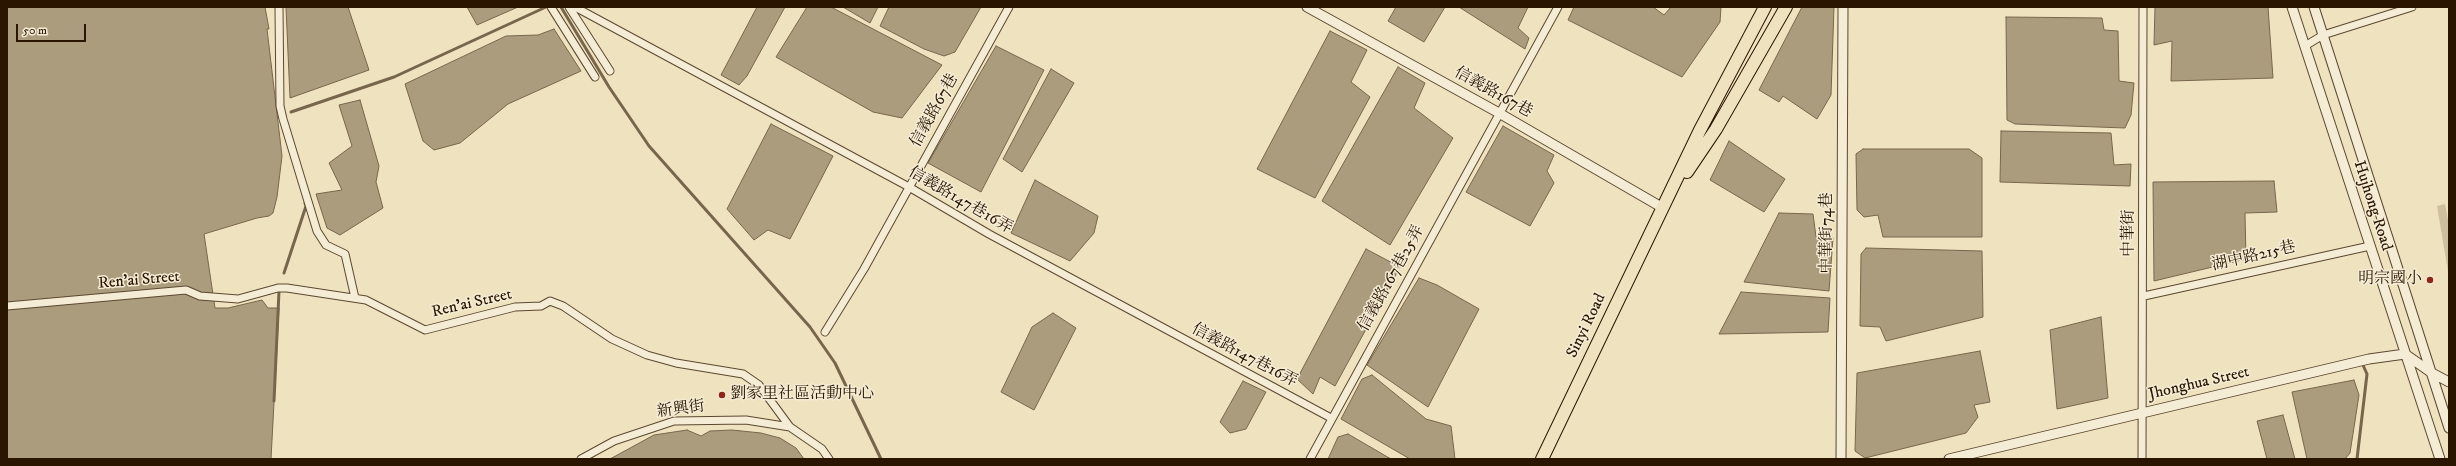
<!DOCTYPE html>
<meta charset="utf-8">
<style>
body{margin:0}
#map{position:relative;width:2456px;height:466px;overflow:hidden;background:#efe2bf;font-family:"IM FELL DW Pica",serif}
canvas{display:block}
.frame{position:absolute;inset:0;border:8px solid #2a1500;pointer-events:none}
.scale{position:absolute;left:16px;top:24px;width:70px;height:18px;box-sizing:border-box;border:2px solid #2a1500;border-top:0;padding-left:5px;font-size:12px;line-height:14px;white-space:nowrap;color:#2a1500;-webkit-text-stroke:3px #f5ecd5;paint-order:stroke}
</style>
<div id="map">
<canvas width="2456" height="466"></canvas>
<div class="frame"></div>
<div class="scale">50 m</div>
</div>
<script>
const context = document.querySelector('canvas').getContext('2d');
context.lineJoin = 'round';
function paint(path, color) { context.fillStyle = color; context.fill(path, 'evenodd'); }
const toPath = rows => new Path2D(rows.map(r => 'M' + r).join(''));
function stroke(path, color, width, dash) { context.strokeStyle = color; context.lineWidth = width; context.lineCap = dash ? 'butt' : 'round'; context.setLineDash(dash || []); context.stroke(path); }
function drawText(font, color, halo, rows, align = 'center') {
  context.font = font + ' "IM FELL DW Pica","Noto Serif TC",serif'; context.lineWidth = 3; context.setLineDash([]); context.textBaseline = 'middle'; context.strokeStyle = halo; context.fillStyle = color; for (const [text, x, y, turn = 0] of rows) {
    context.save(); context.translate(x, y); context.rotate((+turn || 0) * Math.PI / 180); context.textAlign = isNaN(turn) ? turn : align; if (halo) context.strokeText(text, 0, 0); context.fillText(text, 0, 0); context.restore();
  }
}
paint(toPath([
 [2445,204,2449,225,2449,277,2437,206]
]), '#cebf9f');
const water = toPath([
 [7,7,265,7,269,29,267,29,282,156,277,197,273,213,269,216,257,218,204,234,215,308,228,308,262,300,268,308,279,308,271,459,7,459,7,7],
 [286,7,348,7,369,70,290,98,286,7],
 [467,7,518,7,477,25,467,7],
 [757,7,785,7,747,76,739,85,721,75,757,7],
 [807,7,831,7,942,65,902,118,873,112,776,57,807,7],
 [843,7,878,7,870,23,843,7],
 [889,7,981,7,955,52,944,56,924,49,880,26,889,7],
 [1396,7,1445,7,1424,42,1388,21,1396,7],
 [1459,7,1528,7,1518,28,1529,38,1525,49,1459,7],
 [1574,7,1653,7,1664,15,1671,7,1721,7,1720,22,1682,77,1568,20,1574,7],
 [1802,7,1834,7,1831,95,1817,119,1783,96,1779,102,1759,90,1802,7],
 [2155,7,2268,7,2273,78,2171,81,2172,41,2154,45,2155,7],
 [2006,17,2102,18,2104,30,2118,31,2119,81,2134,83,2131,115,2125,128,2015,124,2007,120,2006,17],
 [554,29,581,71,508,104,460,143,434,150,423,141,405,84,506,36,538,35,554,29],
 [1330,31,1367,50,1351,82,1370,97,1315,198,1257,169,1330,31],
 [996,46,1044,70,981,192,928,163,996,46],
 [1398,67,1425,83,1414,108,1453,138,1390,245,1322,201,1398,67],
 [1051,69,1074,83,1022,172,1003,159,1051,69],
 [360,100,379,166,376,182,383,208,340,235,327,228,316,194,342,190,329,163,352,146,339,105,360,100],
 [771,124,833,156,790,239,768,230,754,240,727,209,771,124],
 [1503,126,1554,155,1547,171,1554,183,1530,226,1466,192,1503,126],
 [2001,131,2111,133,2114,165,2131,164,2130,186,2000,182,2001,131],
 [1729,141,1785,179,1764,212,1710,180,1729,141],
 [1863,149,1969,149,1982,158,1982,237,1883,237,1878,215,1864,217,1857,210,1856,154,1863,149],
 [1035,180,1098,216,1094,233,1070,261,1011,233,1035,180],
 [2274,181,2277,212,2245,213,2246,259,2154,281,2153,182,2274,181],
 [1779,213,1813,214,1816,237,1833,238,1829,291,1744,282,1779,213],
 [1866,248,1982,251,1983,317,1886,341,1880,327,1860,326,1861,254,1866,248],
 [1366,249,1400,267,1335,386,1320,377,1313,394,1297,379,1366,249],
 [1419,278,1437,285,1479,309,1428,407,1367,365,1419,278],
 [1741,292,1830,298,1828,332,1719,334,1741,292],
 [1053,313,1076,328,1034,410,1001,392,1032,327,1053,313],
 [2101,317,2108,398,2057,409,2050,330,2101,317],
 [1980,351,1990,402,1974,405,1978,417,1966,433,1865,458,1855,451,1857,373,1980,351],
 [1372,375,1426,419,1451,426,1455,459,1410,459,1341,419,1362,379,1372,375],
 [2354,380,2359,395,2350,453,2345,459,2307,459,2292,392,2354,380],
 [1243,381,1266,392,1246,429,1230,433,1220,422,1243,381],
 [2283,415,2295,459,2267,459,2257,421,2283,415],
 [687,430,701,436,710,431,732,430,761,433,780,438,796,448,804,459,610,459,654,435,687,430],
 [1348,434,1391,459,1328,459,1338,437,1348,434]
]);
paint(water, '#ac9c7e');
stroke(water, '#78664c', 1);
stroke(toPath([
 [561,7,609,87,649,146,810,327,835,363,881,459],
 [291,112,394,77,546,7],
 [284,273,306,206,305,203],
 [274,401,279,291],
 [2357,459,2367,374,2362,363]
]), '#78664c', 3);
const minor = toPath([
 [279,7,280,106,283,119,317,231,326,245,345,254,355,298],
 [551,7,595,77],
 [569,7,610,71],
 [575,7,909,187,989,234,1331,418],
 [2305,46,2323,35,2412,7],
 [2144,296,2370,246],
 [7,306,186,290,200,296,238,299,278,288,287,288,366,300,425,330,515,307,541,306,550,301,563,306,612,339,647,355,676,363,743,374,759,385,790,427,822,449,829,459],
 [825,332,864,269,1009,7],
 [581,459,614,441,674,421,746,420,790,427],
 [1310,459,1558,7],
 [2142,459,2143,7]
]);
const tertiary = toPath([
 [1307,7,1499,113,1663,208],
 [2292,7,2440,459],
 [2314,7,2449,428],
 [1841,459,1843,7],
 [1949,459,2369,359,2405,354,2432,373,2449,382]
]);
const primary = toPath([
 [1687,172,1716,129,1786,7],
 [1542,459,1700,130,1765,7]
]);
stroke(minor, '#5b4830', 9);
stroke(tertiary, '#5b4830', 11);
stroke(primary, '#2a1500', 14);
stroke(minor, '#f5ecd5', 7);
stroke(tertiary, '#f5ecd5', 9);
stroke(primary, '#efe2bf', 12);
for (const [x, y, r, color] of [
 [2430,280,4,"#8f2418"],
 [722,395,4,"#8f2418"]
]) { const dot = new Path2D(); dot.arc(x, y, r, 0, 2 * Math.PI); context.fillStyle = color; context.fill(dot); stroke(dot, '#f5ecd5', 1.5); }
drawText('16px', '#2a1500', '#f5ecd5', [
 ["信義路167巷",1493,93,29],
 ["信義路67巷",935,111,-61],
 ["信義路147巷16弄",960,201,30],
 ["Hujhong Road",2372,206,72],
 ["中華街74巷",1828,233,-90],
 ["中華街",2130,233,-90],
 ["湖中路215巷",2254,257,-13],
 ["信義路167巷25弄",1392,279,-61],
 ["Ren'ai Street",139,281,-5],
 ["Ren'ai Street",472,304,-13],
 ["Sinyi Road",1587,326,-64],
 ["信義路147巷16弄",1244,356,28],
 ["Jhonghua Street",2199,384,-13],
 ["新興街",681,410,-7]
]);
drawText('16px', '#2a1500', '#f5ecd5', [
 ["明宗國小",2422,280],
 ["劉家里社區活動中心",730,395,"left"]
], 'right');
</script>
